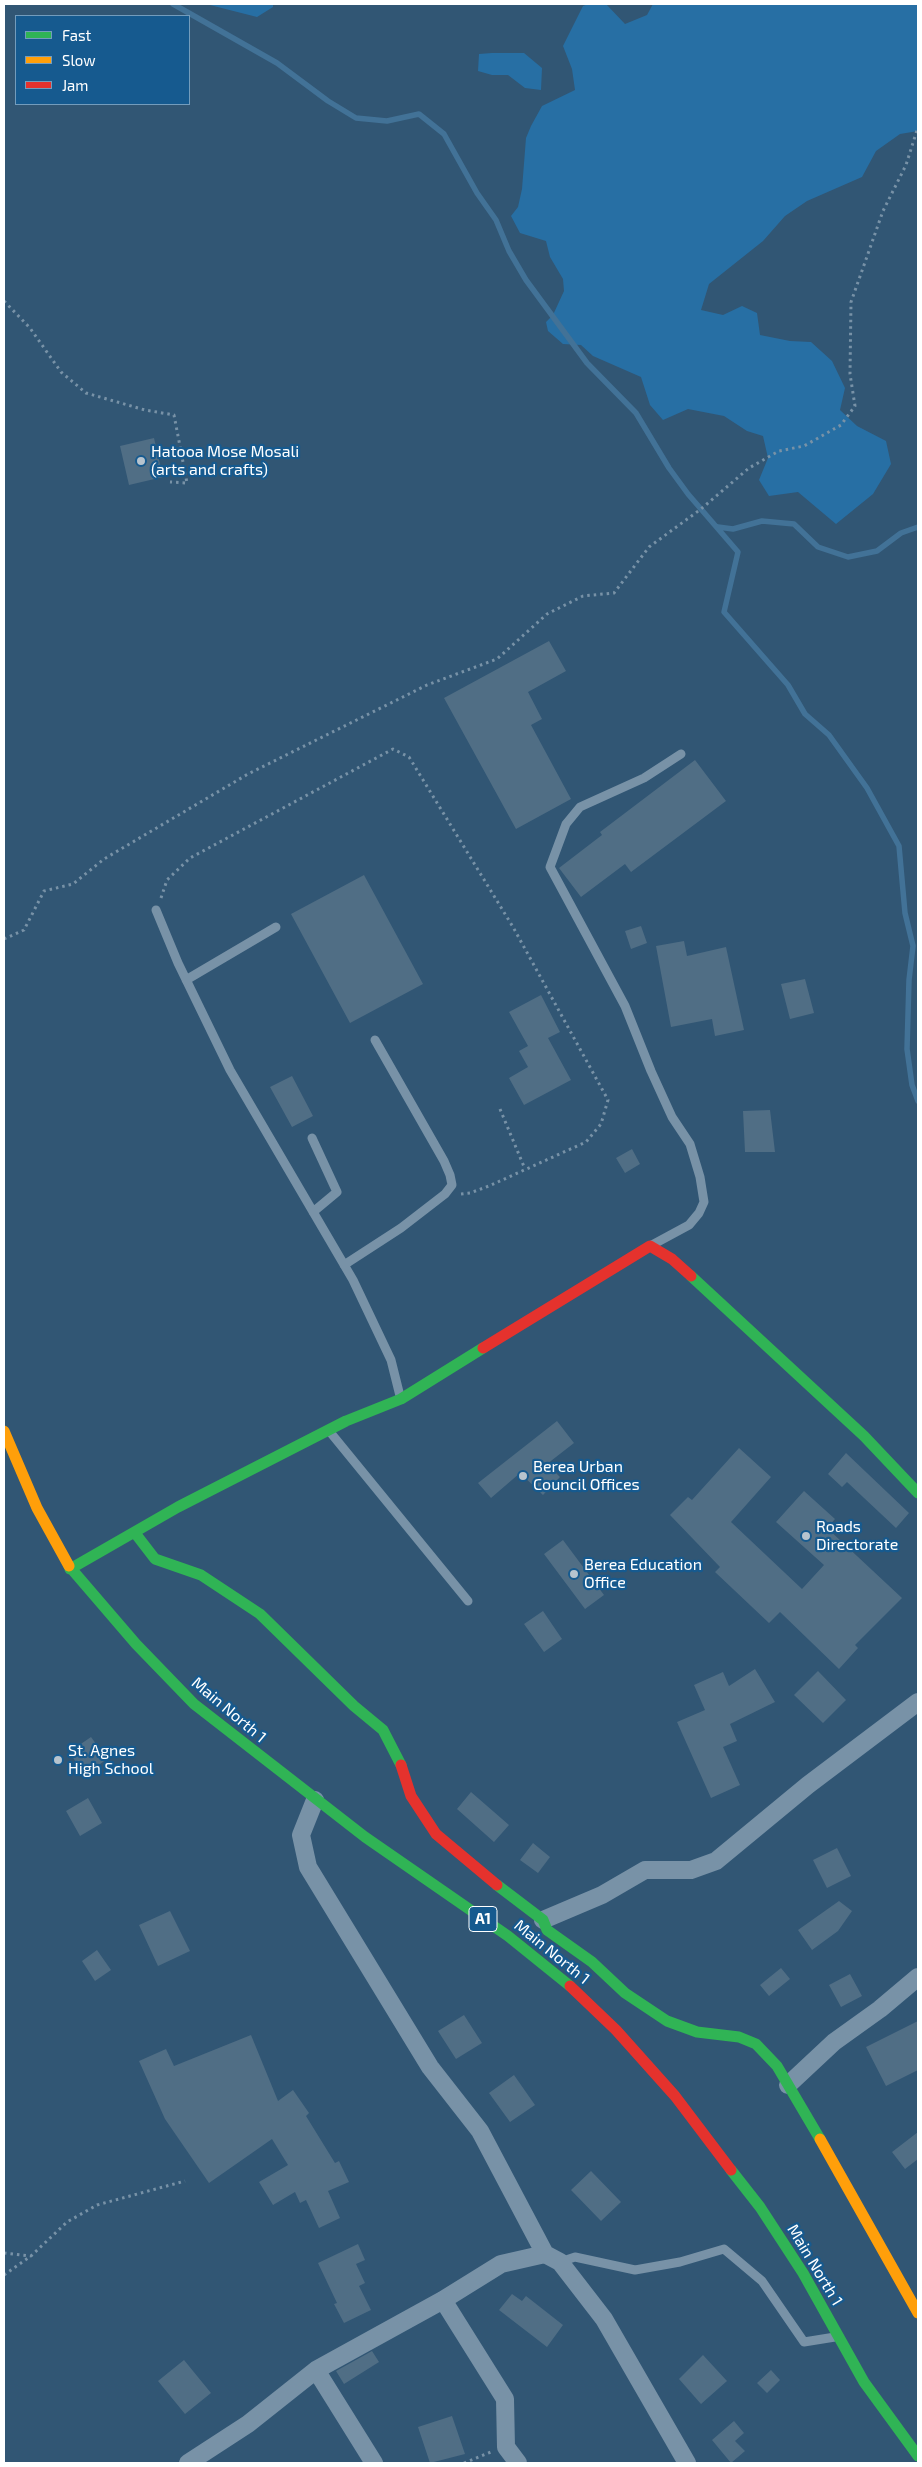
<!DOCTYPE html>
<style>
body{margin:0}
#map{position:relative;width:922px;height:2467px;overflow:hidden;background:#315674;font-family:"Exo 2",sans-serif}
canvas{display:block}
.frame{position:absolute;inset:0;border:5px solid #fff;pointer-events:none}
.legend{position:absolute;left:15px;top:15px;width:175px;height:90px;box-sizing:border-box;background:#165a8f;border:1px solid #739cbc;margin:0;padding:6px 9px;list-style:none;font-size:15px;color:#fff}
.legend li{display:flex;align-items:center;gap:10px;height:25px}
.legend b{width:25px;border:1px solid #739cbc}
</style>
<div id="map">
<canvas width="922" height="2467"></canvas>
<div class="frame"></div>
<ul class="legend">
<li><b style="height:6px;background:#30b455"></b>Fast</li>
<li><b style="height:6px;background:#ff9f0a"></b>Slow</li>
<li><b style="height:6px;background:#e5322d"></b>Jam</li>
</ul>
</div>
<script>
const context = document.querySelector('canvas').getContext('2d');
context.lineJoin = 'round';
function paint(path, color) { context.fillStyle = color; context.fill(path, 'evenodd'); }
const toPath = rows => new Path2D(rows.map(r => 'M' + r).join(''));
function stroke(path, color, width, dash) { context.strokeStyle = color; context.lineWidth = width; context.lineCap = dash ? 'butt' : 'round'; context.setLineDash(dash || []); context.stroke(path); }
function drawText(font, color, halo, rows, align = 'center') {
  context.font = font + ' "Exo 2",sans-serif'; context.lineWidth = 4.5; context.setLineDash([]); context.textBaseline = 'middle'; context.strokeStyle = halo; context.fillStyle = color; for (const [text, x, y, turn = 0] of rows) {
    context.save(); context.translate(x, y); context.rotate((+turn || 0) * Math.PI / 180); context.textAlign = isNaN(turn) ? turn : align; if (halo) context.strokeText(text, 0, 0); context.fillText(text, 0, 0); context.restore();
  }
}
paint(toPath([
 [206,4,273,4,273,7,257,17],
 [588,4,606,4,625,24,647,15,653,4,918,4,918,131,900,134,876,151,862,177,807,201,785,216,763,241,709,284,701,310,723,315,742,306,757,313,760,335,790,341,811,342,832,361,845,388,840,410,857,426,886,441,891,464,873,494,836,524,798,492,769,496,759,480,768,458,763,436,747,431,724,416,688,409,663,420,650,405,641,377,593,356,581,345,563,344,548,331,546,322,553,315,564,291,563,279,550,257,546,241,520,233,511,216,518,207,522,189,526,138,531,126,542,106,575,90,572,69,563,46,583,6],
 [492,53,524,53,542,68,541,90,525,88,508,75,492,75,478,71,479,54]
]), '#276fa4');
stroke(toPath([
 [173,4,277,63,328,101,356,118,387,121,419,114,444,134,477,193,496,220,509,251,526,280,587,363,636,413,669,468,688,494,738,552,724,612,788,685,805,714,829,735,867,788,899,846,905,913,913,946,909,980,907,1049,912,1085,918,1101],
 [718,527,733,529,762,521,794,524,818,547,848,557,877,551,901,533,918,527]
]), '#427297', 5.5);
paint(toPath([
 [154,438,163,477,129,485,120,446],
 [549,641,566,671,528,692,542,719,531,725,571,799,516,829,444,698],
 [695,760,726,801,631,872,625,864,581,897,559,868,602,835,600,832],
 [364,875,423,984,350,1023,291,914],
 [641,926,647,943,631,949,625,931],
 [684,941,687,956,726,947,744,1030,715,1036,712,1019,671,1027,656,946],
 [805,979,814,1013,790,1019,781,984],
 [541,995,560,1032,548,1038,571,1080,524,1105,509,1078,528,1067,519,1051,528,1046,509,1012],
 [292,1076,313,1116,292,1127,270,1087],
 [770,1110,775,1152,745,1152,743,1111],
 [632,1149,640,1164,625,1173,616,1158],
 [557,1421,574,1443,547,1464,560,1477,543,1495,520,1473,491,1498,478,1483],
 [739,1448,771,1477,731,1522,802,1589,824,1565,776,1522,804,1491,835,1519,827,1528,902,1598,855,1645,858,1648,839,1669,780,1612,769,1623,715,1572,720,1567,670,1515,688,1497,692,1500],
 [846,1453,909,1513,896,1528,847,1482,842,1487,828,1474],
 [563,1540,604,1595,585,1609,544,1554],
 [543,1611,562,1639,544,1652,524,1624],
 [755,1669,775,1702,730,1724,737,1741,723,1747,740,1785,711,1798,677,1722,705,1710,694,1685,723,1672,729,1686],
 [818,1671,846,1700,823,1723,794,1695],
 [91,1737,107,1759,85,1775,69,1752],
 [471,1792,509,1825,494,1842,457,1809],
 [88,1798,102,1823,80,1836,66,1811],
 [533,1843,550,1857,538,1873,520,1860],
 [837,1848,851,1876,827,1888,813,1860],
 [839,1901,852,1911,838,1931,812,1950,798,1930],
 [170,1911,190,1951,158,1966,139,1925],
 [97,1950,111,1970,95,1981,82,1961],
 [781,1968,790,1979,769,1996,760,1985],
 [850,1974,862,1996,841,2007,829,1985],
 [464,2015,482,2043,456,2059,438,2031],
 [918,2021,918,2070,886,2086,866,2047],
 [251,2035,278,2101,293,2090,309,2113,306,2116,335,2163,339,2161,349,2182,328,2191,340,2218,319,2228,306,2200,300,2203,295,2192,273,2205,259,2182,288,2165,272,2139,209,2183,165,2119,139,2061,166,2049,174,2066],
 [514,2075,535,2105,510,2122,489,2093],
 [918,2132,918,2159,905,2169,892,2152],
 [591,2171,621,2202,601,2221,571,2190],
 [358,2244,365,2260,356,2264,365,2283,359,2286,371,2310,344,2323,334,2304,337,2303,318,2263],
 [512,2294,522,2301,526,2296,563,2325,547,2347,499,2310],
 [372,2351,379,2362,344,2384,336,2371],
 [703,2355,727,2381,701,2404,679,2379],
 [184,2360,211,2393,185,2414,158,2381],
 [771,2370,780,2380,767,2393,757,2383],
 [452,2416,465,2454,430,2463,418,2427],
 [734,2421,744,2433,735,2441,745,2451,731,2463,712,2440]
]), '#506e85');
stroke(toPath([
 [4,301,30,328,61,372,86,393,145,410,174,415,187,483,170,482],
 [161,898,167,880,190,858,393,749,409,757,513,927,608,1100,601,1124,586,1142,489,1186,470,1193,461,1194],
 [4,939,24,930,44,891,73,884,104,859,248,774,427,685,497,659,547,614,583,596,614,593,649,547,701,509,749,468,779,451,804,446,841,425,855,406,850,374,851,302,883,211,906,165,918,127],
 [500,1109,525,1169],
 [4,2253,31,2256],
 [4,2275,31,2256,67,2222,97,2205,185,2181],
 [464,2463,491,2452]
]), '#7892a7', 3, [2.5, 4]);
stroke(toPath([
 [156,910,178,963,230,1070,353,1280,391,1360,400,1396],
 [186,980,276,927],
 [312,1138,337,1192,313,1212],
 [652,1245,689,1225,699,1213,704,1202,700,1177,690,1144,672,1117,651,1071,625,1006,550,867,566,824,580,807,644,778,681,754],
 [344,1265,401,1228,445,1194,452,1185,450,1175,444,1161,375,1040],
 [330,1432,468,1601],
 [560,2262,575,2257,635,2270,680,2262,724,2249,762,2281,804,2342,835,2337]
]), '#7892a7', 9);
stroke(toPath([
 [315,1800,301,1835,308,1867,430,2067,480,2131,545,2254,560,2262,604,2319,687,2463],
 [543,1920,602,1895,645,1870,691,1870,716,1861,808,1785,918,1702],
 [788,2085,834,2042,880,2009,918,1977],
 [443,2300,505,2399,506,2447,518,2463],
 [316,2370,374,2463],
 [188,2463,248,2424,316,2370,443,2300,501,2264,545,2254]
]), '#7892a7', 18);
stroke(toPath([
 [691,1276,864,1436,918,1493],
 [135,1533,155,1559,201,1575,260,1614,354,1706,383,1730,401,1765],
 [69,1566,136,1644,194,1704,365,1837,508,1936,570,1986],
 [70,1569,178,1507,346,1421,401,1399,483,1348],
 [497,1885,543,1920,547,1930,592,1962,625,1993,667,2021,697,2032,739,2037,756,2044,777,2066,820,2139],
 [731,2170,760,2207,803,2273,864,2382,918,2456]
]), '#30b455', 11);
stroke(toPath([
 [4,1431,37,1508,69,1566],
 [820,2139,918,2313]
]), '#ff9f0a', 11);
stroke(toPath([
 [483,1348,650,1246,672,1259,691,1276],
 [401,1765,411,1796,436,1834,497,1885],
 [570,1986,616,2030,675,2096,731,2170]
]), '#e5322d', 11);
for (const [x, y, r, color] of [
 [141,461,5,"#b7c4ce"],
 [523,1476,5,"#b7c4ce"],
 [806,1536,5,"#b7c4ce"],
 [574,1574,5,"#b7c4ce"],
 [58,1760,5,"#b7c4ce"]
]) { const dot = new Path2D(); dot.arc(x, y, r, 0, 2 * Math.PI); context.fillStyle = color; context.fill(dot); stroke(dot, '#165a8f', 2); }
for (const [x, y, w] of [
 [483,1919,28]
]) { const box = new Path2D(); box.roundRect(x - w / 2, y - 12.5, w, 25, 4); context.fillStyle = '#165a8f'; context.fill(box); stroke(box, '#fff', 1); }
drawText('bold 15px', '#fff', null, [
 ["A1",483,1919]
]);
drawText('16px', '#fff', '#165a8f', [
 ["Hatooa Mose Mosali",151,452],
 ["(arts and crafts)",151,470],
 ["Berea Urban",533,1467],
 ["Council Offices",533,1485],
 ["Roads",816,1527],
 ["Directorate",816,1545],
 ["Berea Education",584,1565],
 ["Office",584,1583],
 ["St. Agnes",68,1751],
 ["High School",68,1769]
], 'left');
drawText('16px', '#fff', '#165a8f', [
 ["Main North 1",229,1710,40],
 ["Main North 1",552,1952,39],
 ["Main North 1",815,2265,59]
]);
</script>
